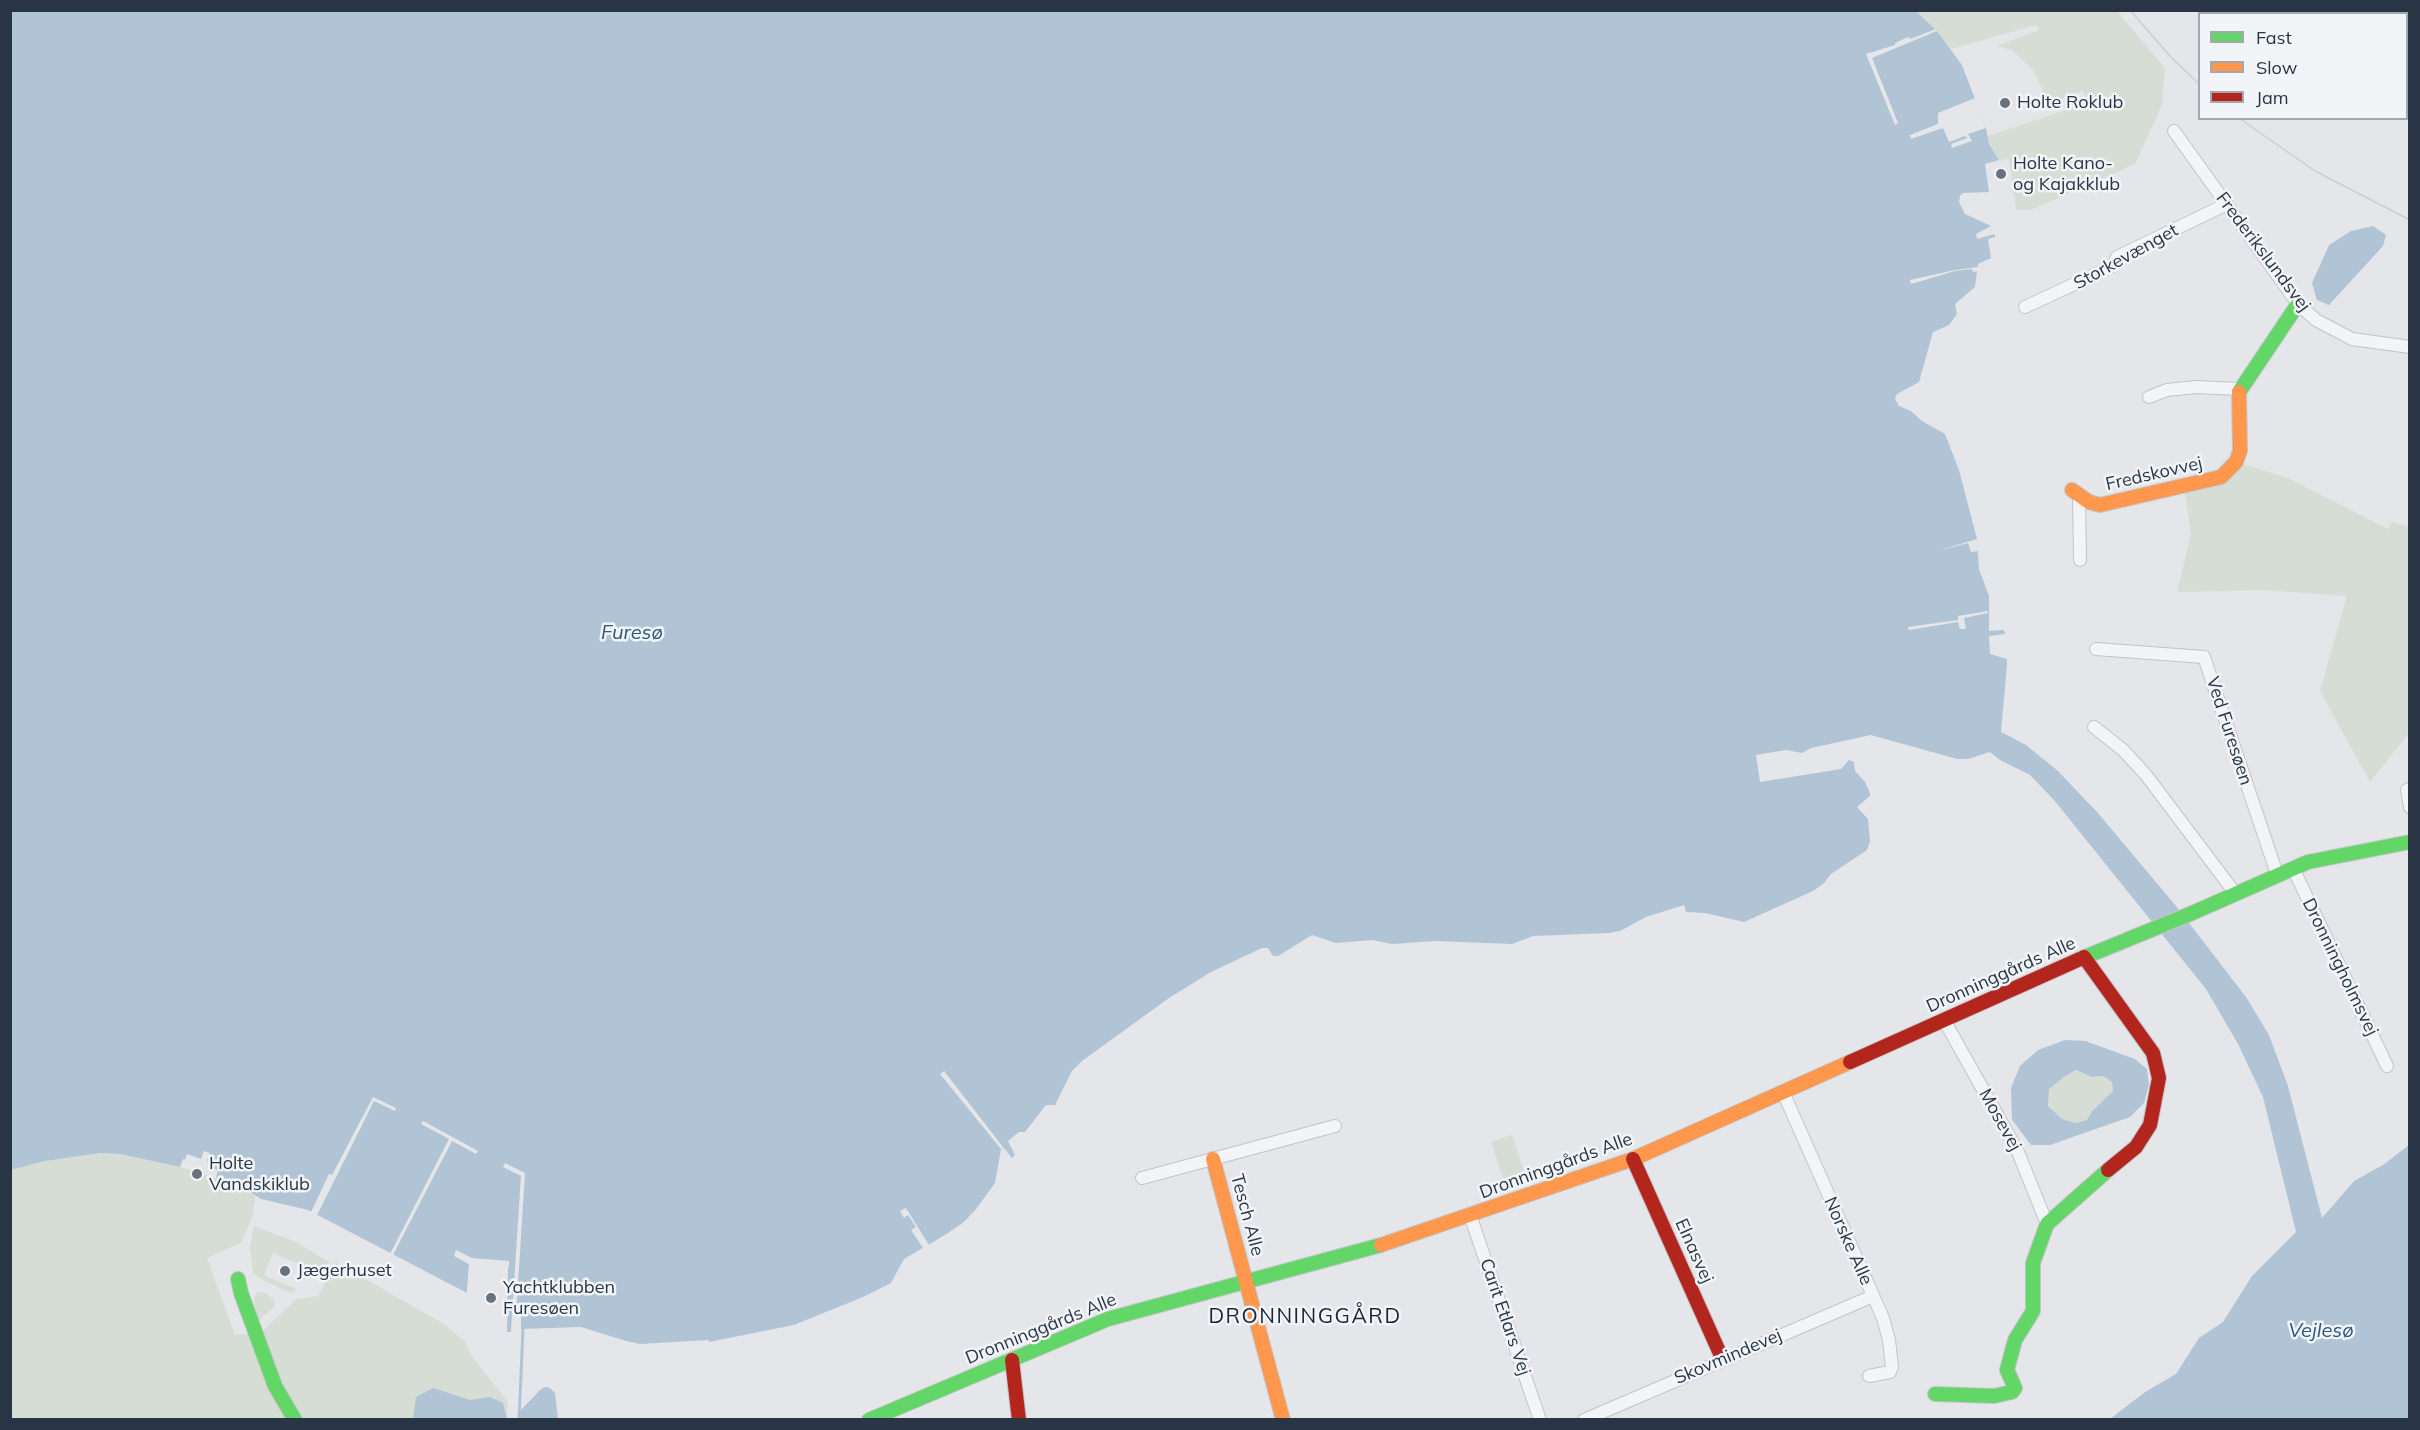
<!DOCTYPE html>
<meta charset="utf-8">
<style>
body{margin:0}
#map{position:relative;width:2420px;height:1430px;overflow:hidden;background:#e4e6e9;font-family:Mulish,sans-serif}
canvas{display:block}
.frame{position:absolute;inset:0;border:12px solid #293445;pointer-events:none}
.legend{position:absolute;left:2198px;top:12px;width:210px;height:108px;box-sizing:border-box;background:#f2f5f8;border:2px solid #a2a8b0;margin:0;padding:8px 10px;list-style:none;font-size:18px;color:#293445}
.legend li{display:flex;align-items:center;gap:12px;height:30px}
.legend b{width:30px;border:2px solid #a2a8b0}
</style>
<div id="map">
<canvas width="2420" height="1430"></canvas>
<div class="frame"></div>
<ul class="legend">
<li><b style="height:8px;background:#63d668"></b>Fast</li>
<li><b style="height:8px;background:#ff974d"></b>Slow</li>
<li><b style="height:8px;background:#b3261e"></b>Jam</li>
</ul>
</div>
<script>
const context = document.querySelector('canvas').getContext('2d');
context.lineJoin = 'round';
function paint(path, color) { context.fillStyle = color; context.fill(path, 'evenodd'); }
const toPath = rows => new Path2D(rows.map(r => 'M' + r).join(''));
function stroke(path, color, width, dash) { context.strokeStyle = color; context.lineWidth = width; context.lineCap = dash ? 'butt' : 'round'; context.setLineDash(dash || []); context.stroke(path); }
function drawText(font, color, halo, rows, align = 'center') {
  context.font = font + ' Mulish,sans-serif'; context.lineWidth = 5; context.setLineDash([]); context.textBaseline = 'middle'; context.strokeStyle = halo; context.fillStyle = color; for (const [text, x, y, turn = 0] of rows) {
    context.save(); context.translate(x, y); context.rotate((+turn || 0) * Math.PI / 180); context.textAlign = isNaN(turn) ? turn : align; if (halo) context.strokeText(text, 0, 0); context.fillText(text, 0, 0); context.restore();
  }
}
paint(toPath([
 [1916,11,2117,11,2165,68,2162,105,2135,164,2031,210,2016,210,2009,159,1999,160,1989,144,1988,136,2090,102,2082,91,2049,103,2033,70,2012,50,1997,46,2039,30,2036,25,1951,49,1935,29],
 [2243,464,2288,478,2388,529,2392,522,2409,526,2409,733,2370,782,2320,691,2347,596,2263,590,2177,592,2191,534,2185,491],
 [2077,1070,2092,1077,2103,1076,2112,1082,2113,1091,2092,1111,2087,1120,2075,1123,2062,1119,2048,1106,2049,1089,2064,1077],
 [1512,1135,1527,1181,1506,1188,1491,1142],
 [101,1153,120,1154,180,1167,239,1185,255,1196,253,1215,241,1243,207,1258,235,1335,260,1333,297,1299,318,1296,336,1262,442,1323,465,1341,470,1354,508,1402,507,1420,11,1420,11,1170,45,1161],
 [254,1226,298,1243,329,1262,324,1272,304,1278,301,1277,305,1267,273,1253,264,1275,296,1289,292,1294,263,1280,253,1273,250,1247],
 [264,1292,275,1301,274,1307,257,1322,254,1300,256,1293]
]), '#d5ddd4');
paint(toPath([
 [11,11,1916,11,1937,31,1962,65,1986,128,1989,144,1999,160,1985,164,1989,192,1963,193,1960,196,1959,202,1965,214,1991,226,1976,234,1977,239,1995,234,1995,237,1988,239,1991,258,1978,264,1975,287,1955,304,1957,314,1949,325,1933,332,1919,382,1897,394,1895,399,1899,406,1911,411,1922,421,1945,434,1959,470,1977,539,1979,569,1989,596,1989,631,2004,630,2005,634,1989,636,1990,654,2007,659,2007,664,2001,732,2026,745,2058,771,2097,812,2176,906,2246,997,2269,1035,2288,1086,2322,1218,2354,1181,2383,1165,2409,1145,2409,1419,2110,1419,2145,1392,2176,1374,2199,1338,2223,1322,2252,1276,2296,1232,2263,1097,2238,1044,2206,989,2054,800,2030,775,2000,760,1990,752,1968,759,1957,759,1871,735,1811,748,1802,753,1786,750,1756,755,1760,782,1841,769,1849,760,1854,762,1855,771,1865,782,1870,793,1870,796,1857,807,1868,819,1870,841,1867,850,1831,874,1824,883,1813,891,1744,922,1705,913,1686,912,1684,905,1646,917,1620,931,1609,933,1533,936,1512,944,1436,941,1392,944,1372,940,1336,943,1312,935,1278,956,1273,956,1268,948,1262,948,1211,972,1169,998,1082,1061,1072,1071,1055,1105,1046,1105,1025,1132,1019,1132,1008,1141,1015,1155,1012,1158,1004,1148,1001,1149,995,1183,976,1209,964,1222,945,1235,904,1259,891,1283,863,1297,794,1325,709,1342,709,1340,640,1344,626,1341,581,1327,521,1329,521,1315,512,1314,511,1332,507,1332,508,1267,469,1264,467,1293,308,1210,261,1199,239,1185,216,1178,218,1170,183,1159,180,1167,120,1154,101,1153,45,1161,11,1170],
 [2373,226,2386,235,2383,246,2329,305,2317,300,2312,283,2329,245,2351,231],
 [2065,1040,2085,1041,2135,1059,2147,1069,2149,1085,2144,1103,2130,1117,2050,1145,2031,1145,2012,1120,2011,1088,2020,1066,2038,1050],
 [2076,1070,2092,1077,2103,1076,2112,1082,2113,1091,2092,1111,2087,1120,2075,1123,2062,1119,2048,1106,2049,1089,2064,1077],
 [545,1387,550,1388,555,1393,558,1419,517,1419,521,1410,540,1390],
 [433,1388,470,1400,490,1397,503,1403,507,1419,413,1419,416,1397]
]), '#b1c4d5');
paint(toPath([
 [1936,29,1937,31,1872,58,1898,123,1895,125,1866,54,1895,45,1895,43,1908,37,1910,39],
 [1975,98,1986,128,1968,134,1972,141,1952,148,1951,144,1967,138,1965,136,1949,142,1943,128,1911,139,1910,135,1938,124,1938,113],
 [1978,267,1978,271,1973,272,1972,269,1955,271,1911,284,1910,280,1955,270],
 [1977,539,1978,551,1971,552,1968,543,1937,551],
 [1988,611,1988,613,1964,618,1966,629,1960,629,1958,622,1909,630,1908,627,1958,620,1958,616],
 [944,1071,1003,1147,1001,1149,940,1074],
 [373,1097,396,1108,395,1111,374,1101,317,1215,311,1212,329,1174,332,1175],
 [423,1121,478,1151,476,1154,452,1141,393,1255,390,1254,449,1139,421,1124],
 [204,1151,210,1153,207,1161,213,1163,211,1168,185,1160,187,1154,201,1159],
 [505,1163,525,1173,516,1315,512,1314,521,1176,503,1167],
 [906,1208,929,1245,923,1248,911,1230,916,1227,908,1215,904,1218,900,1211],
 [456,1250,472,1258,509,1261,509,1267,502,1267,502,1269,472,1267,470,1295,467,1293,469,1264,454,1256]
]), '#e4e6e9');
stroke(toPath([
 [519,1420,523,1329]
]), '#b1c4d5', 3);
const street = toPath([
 [2272,10,2276,14],
 [2408,109,2410,99],
 [2174,131,2298,304,2316,320,2352,339,2410,347],
 [2025,307,2113,266,2117,257,2227,204],
 [2149,397,2167,390,2196,387,2239,389],
 [2079,495,2080,560],
 [2096,649,2204,657,2277,874],
 [2094,727,2123,750,2146,775,2235,893],
 [2410,789,2407,790,2410,807],
 [2293,868,2387,1066],
 [1944,1020,2018,1152,2047,1224],
 [1783,1092,1883,1318,1889,1340,1892,1367,1890,1372,1869,1376],
 [1142,1178,1335,1126],
 [1470,1215,1540,1420],
 [1584,1420,1873,1296]
]);
const fast = toPath([
 [2239,392,2298,304],
 [2080,959,2190,914,2308,862,2410,842],
 [238,1279,241,1293,275,1386,295,1420],
 [1935,1394,1994,1396,2012,1392,2015,1388,2007,1370,2015,1340,2033,1311,2033,1263,2047,1224,2108,1170],
 [869,1420,1108,1319,1381,1245]
]);
const slow = toPath([
 [2072,490,2089,502,2100,505,2221,477,2236,462,2240,451,2239,392],
 [1213,1159,1283,1420],
 [1381,1245,1633,1159,1850,1062]
]);
const jam = toPath([
 [2084,957,2153,1053,2159,1078,2150,1125,2136,1147,2108,1170],
 [1850,1062,2080,959],
 [1633,1159,1722,1358],
 [1012,1360,1019,1420]
]);
stroke(street, '#c2c4c7', 14);
stroke(fast, '#c2c4c7', 16);
stroke(slow, '#c2c4c7', 16);
stroke(jam, '#c2c4c7', 16);
stroke(street, '#f3f4f6', 12);
stroke(fast, '#63d668', 14);
stroke(slow, '#ff974d', 14);
stroke(jam, '#b3261e', 14);
stroke(toPath([
 [2130,10,2169,55,2200,85],
 [2239,118,2315,171,2410,220]
]), '#ccced1', 1.5);
for (const [x, y, r, color] of [
 [2005,103,6,"#6a727e"],
 [2001,174,6,"#6a727e"],
 [197,1174,6,"#6a727e"],
 [285,1271,6,"#6a727e"],
 [491,1298,6,"#6a727e"]
]) { const dot = new Path2D(); dot.arc(x, y, r, 0, 2 * Math.PI); context.fillStyle = color; context.fill(dot); stroke(dot, '#f2f5f8', 2); }
drawText('18px', '#293445', '#f2f5f8', [
 ["Holte Roklub",2017,103],
 ["Holte Kano-",2013,164],
 ["og Kajakklub",2013,185],
 ["Holte",209,1164],
 ["Vandskiklub",209,1185],
 ["Jægerhuset",297,1271],
 ["Yachtklubben",503,1288],
 ["Furesøen",503,1309]
], 'left');
drawText('18px', '#293445', '#f2f5f8', [
 ["Frederikslundsvej",2263,252,53],
 ["Storkevænget",2126,257,-29],
 ["Fredskovvej",2154,474,-13],
 ["Ved Furesøen",2229,731,72],
 ["Dronningholmsvej",2340,967,64],
 ["Dronninggårds Alle",2001,975,-24],
 ["Mosevej",2000,1120,61],
 ["Dronninggårds Alle",1556,1166,-20],
 ["Tesch Alle",1247,1215,75],
 ["Norske Alle",1848,1241,66],
 ["Elnasvej",1694,1251,66],
 ["Carit Etlars Vej",1505,1317,71],
 ["Dronninggårds Alle",1041,1329,-22],
 ["Skovmindevej",1728,1357,-23]
]);
drawText('italic 20px', '#30557c', '#f2f5f8', [
 ["Furesø",632,633],
 ["Vejlesø",2321,1331]
]);
context.letterSpacing = '1.5px';
drawText('21px', '#1b2536', '#f2f5f8', [
 ["DRONNINGGÅRD",1305,1317]
]);
context.letterSpacing = '0px';
</script>
